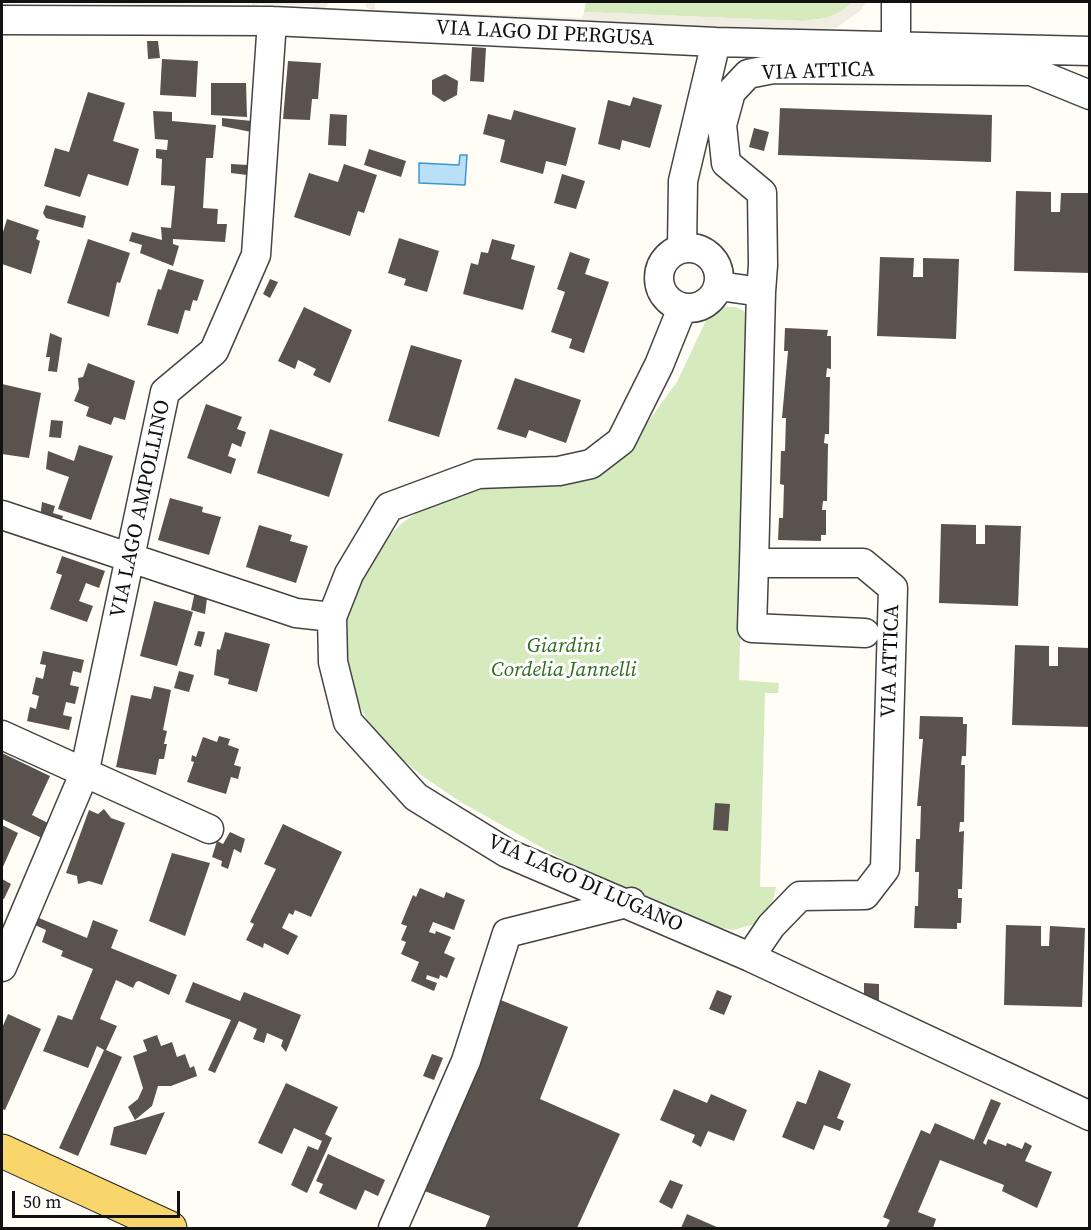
<!DOCTYPE html>
<style>
body{margin:0}
#map{position:relative;width:1091px;height:1230px;overflow:hidden;background:#fffdf5;font-family:"Source Serif 4",serif}
canvas{display:block}
.frame{position:absolute;inset:0;border:3px solid #111;pointer-events:none}
.scale{position:absolute;left:12px;top:1191px;width:168px;height:27px;box-sizing:border-box;border:3px solid #111;border-top:0;padding-left:8px;font-size:18px;line-height:21px;white-space:nowrap;color:#111;-webkit-text-stroke:4px #fff;paint-order:stroke}
</style>
<div id="map">
<canvas width="1091" height="1230"></canvas>
<div class="frame"></div>
<div class="scale">50 m</div>
</div>
<script>
const context = document.querySelector('canvas').getContext('2d');
context.lineJoin = 'round';
function paint(path, color) { context.fillStyle = color; context.fill(path, 'evenodd'); }
const toPath = rows => new Path2D(rows.map(r => 'M' + r).join(''));
function stroke(path, color, width, dash) { context.strokeStyle = color; context.lineWidth = width; context.lineCap = dash ? 'butt' : 'round'; context.setLineDash(dash || []); context.stroke(path); }
function drawText(font, color, halo, rows, align = 'center') {
  context.font = font + ' "Source Serif 4",serif'; context.lineWidth = 6; context.setLineDash([]); context.textBaseline = 'middle'; context.strokeStyle = halo; context.fillStyle = color; for (const [text, x, y, turn = 0] of rows) {
    context.save(); context.translate(x, y); context.rotate((+turn || 0) * Math.PI / 180); context.textAlign = isNaN(turn) ? turn : align; if (halo) context.strokeText(text, 0, 0); context.fillText(text, 0, 0); context.restore();
  }
}
paint(toPath([
 [586,2,852,2,842,11,827,18,803,21,584,12],
 [723,307,735,307,744,311,749,317,739,680,779,683,778,693,765,693,760,887,776,887,774,897,770,909,755,924,733,930,712,926,573,865,459,801,421,775,388,747,370,726,353,692,345,656,347,603,381,544,402,523,427,506,472,487,581,482,621,459,677,382,710,312]
]), '#d5ebbd');
paint(toPath([
 [68,2,252,5,252,2,330,2,323,11,313,10,313,6,257,4,257,10],
 [365,2,375,2,375,10,582,18,584,12,803,21,827,18,842,11,852,2,866,2,860,11,836,28,802,31,374,13,366,7]
]), '#f1ede2');
const water = toPath([
 [460,155,467,155,465,185,419,183,419,163,459,165,460,155]
]);
paint(water, '#b9e0f7');
stroke(water, '#3f96cf', 1.5);
paint(toPath([
 [147,41,158,41,160,58,148,59],
 [472,47,486,48,484,82,470,81],
 [162,59,198,61,196,97,160,95],
 [288,61,321,63,318,99,312,99,310,120,283,119],
 [445,74,458,81,457,95,444,102,432,94,432,80],
 [211,83,246,83,247,117,211,115],
 [88,92,125,103,113,141,139,149,128,186,88,174,80,197,44,186,55,148,69,152],
 [633,97,662,105,650,148,622,140,620,150,598,144,608,100,630,106],
 [780,108,992,115,991,162,778,155],
 [514,110,576,128,566,166,546,161,543,174,500,162,505,140,483,134,488,114,511,120],
 [153,111,172,112,172,121,216,125,213,158,206,158,203,208,218,209,217,224,227,224,225,242,173,239,173,244,179,246,173,266,140,253,142,245,129,241,132,232,162,240,161,227,171,228,175,186,161,185,162,159,156,158,156,149,167,150,168,140,155,139],
 [330,114,347,115,346,146,328,145],
 [222,118,252,121,251,132,222,126],
 [754,128,769,132,764,151,749,147],
 [369,149,406,161,401,177,364,165],
 [231,164,248,165,247,175,231,173],
 [344,164,377,175,364,213,358,211,350,236,294,217,309,173,338,182],
 [562,174,585,181,576,209,554,203],
 [1016,191,1051,192,1051,212,1060,212,1061,193,1090,193,1090,273,1014,271],
 [46,205,86,216,83,228,46,218,43,213],
 [7,219,39,230,36,239,40,241,31,274,2,264,2,235],
 [399,238,439,251,427,292,404,285,406,279,388,273],
 [88,239,130,253,120,283,117,282,109,317,67,303],
 [492,239,515,245,511,259,535,266,523,310,463,294,471,263,478,265,481,252,488,253],
 [570,252,590,259,585,274,609,282,584,353,569,348,572,339,551,332,565,292,557,289],
 [880,257,914,258,913,277,923,277,923,258,959,259,956,339,877,336],
 [168,269,204,280,197,301,193,300,190,311,185,310,178,334,147,325,158,289,161,290],
 [270,279,278,282,270,298,263,294],
 [304,307,352,330,330,383,313,375,316,369,298,360,295,369,278,361],
 [785,328,828,330,827,336,831,336,831,369,827,368,826,377,830,377,829,434,825,434,824,443,828,444,827,501,823,501,822,510,826,510,826,535,821,535,821,541,778,540,779,518,783,518,784,485,780,484,781,451,785,451,786,418,782,418,788,351,784,351],
 [50,333,62,338,57,372,48,371,50,357,46,357],
 [411,345,462,360,439,437,388,421],
 [88,363,135,381,125,420,114,417,111,425,86,416,89,407,74,401,79,389,78,378,83,377],
 [515,378,581,400,566,443,529,430,526,438,497,429],
 [2,384,41,393,29,458,2,454],
 [206,404,242,417,237,429,246,432,241,447,232,443,228,456,236,459,231,474,187,458],
 [51,420,63,421,61,438,49,437],
 [270,429,343,454,329,497,257,473],
 [79,445,113,456,91,520,58,509,69,477,46,469,48,451,74,461],
 [170,498,203,507,202,512,221,517,209,555,158,540],
 [42,502,55,506,53,513,63,516,60,525,40,519],
 [941,524,976,525,976,544,985,544,985,525,1021,526,1018,606,939,603],
 [259,525,292,535,290,541,308,546,296,583,246,567],
 [62,556,105,571,99,588,86,583,79,601,93,606,87,622,50,609,62,575,56,573],
 [196,587,208,591,205,614,191,610],
 [154,601,193,612,177,666,140,656],
 [198,631,205,632,201,647,194,645],
 [225,632,270,644,257,692,228,684,229,679,214,675,217,649,220,650],
 [1015,645,1049,646,1049,666,1058,666,1058,647,1090,648,1090,727,1012,725],
 [43,651,84,660,81,673,73,671,70,685,79,687,75,704,66,702,63,715,72,717,69,730,27,721,30,707,36,709,39,696,32,694,36,677,43,679,46,665,40,664],
 [179,671,194,675,189,692,174,688],
 [154,686,171,690,163,730,167,731,164,744,167,744,164,759,159,759,156,775,116,767,131,695,151,699],
 [920,716,963,717,963,724,967,724,966,756,962,756,961,765,965,765,964,822,960,822,959,832,964,831,962,889,958,889,958,898,962,898,961,923,957,923,957,929,914,928,915,906,918,906,919,872,915,872,916,839,920,839,921,806,917,806,923,739,919,739],
 [219,736,230,739,228,745,239,749,234,765,241,767,238,779,231,777,226,794,187,782,194,762,191,761,192,755,196,757,203,737,217,742],
 [2,753,50,776,32,815,50,824,44,839,2,819],
 [715,803,730,804,728,831,713,830],
 [104,809,111,818,125,823,102,885,89,881,78,884,77,876,66,873,89,810,98,814],
 [283,824,342,852,311,917,295,910,293,915,289,913,282,928,298,936,288,955,264,943,263,948,246,940,254,924,250,922,276,869,264,864],
 [2,825,18,833,2,869],
 [230,832,245,839,241,853,234,849,228,869,221,866,222,861,212,857,217,841,223,844],
 [172,853,210,863,185,936,149,921],
 [2,879,11,884,4,899,2,898],
 [420,888,444,898,446,892,465,900,454,930,433,922,429,932,435,934,436,931,451,937,444,953,455,958,447,978,440,975,439,979,427,975,426,979,437,983,434,991,411,981,419,962,401,954,406,942,401,940,407,926,401,924,413,895,416,897],
 [39,918,87,938,93,920,118,930,111,948,177,975,169,995,139,981,136,982,133,988,116,980,100,1019,117,1026,106,1050,122,1057,78,1156,59,1148,104,1050,97,1046,88,1068,43,1051,58,1015,72,1020,93,969,61,956,63,951,42,942,46,930,35,925],
 [1006,925,1041,926,1041,946,1049,946,1050,926,1085,928,1082,1007,1004,1005],
 [193,982,240,1001,244,992,301,1015,286,1052,281,1046,283,1040,267,1033,264,1043,253,1039,257,1029,239,1021,215,1073,208,1070,231,1020,185,1002],
 [864,983,879,984,879,1000,864,999],
 [717,990,732,996,724,1015,709,1009],
 [493,997,568,1027,540,1099,620,1134,577,1228,485,1228,490,1216,422,1190],
 [8,1014,41,1029,5,1110,2,1109,2,1028],
 [157,1035,161,1046,172,1042,177,1057,185,1054,190,1068,194,1066,197,1076,171,1086,158,1086,152,1106,135,1120,128,1107,138,1099,143,1088,133,1056,147,1051,143,1040],
 [432,1054,443,1058,434,1080,423,1076],
 [819,1070,851,1084,837,1118,844,1121,840,1131,824,1125,814,1150,782,1137,797,1101,806,1104],
 [286,1083,338,1107,325,1134,332,1138,307,1193,291,1185,308,1146,318,1150,322,1141,294,1128,282,1154,258,1143],
 [674,1089,707,1103,711,1094,747,1110,734,1141,708,1131,701,1147,692,1142,695,1135,660,1120],
 [991,1099,1001,1103,983,1143,986,1145,988,1139,1006,1146,1007,1143,1022,1149,1025,1142,1032,1146,1025,1161,1052,1172,1037,1208,1002,1191,1004,1185,940,1160,918,1212,936,1219,933,1228,886,1228,890,1220,883,1217,921,1130,930,1134,935,1123,974,1140],
 [165,1112,146,1155,110,1145,114,1127],
 [328,1154,385,1180,378,1196,365,1190,356,1210,319,1193,323,1184,316,1181],
 [670,1180,683,1185,672,1209,659,1202],
 [687,1214,719,1228,681,1228]
]), '#5a524d');
const minor = toPath([
 [896,2,896,44],
 [2,20,272,21,716,42,1090,51],
 '659 278a30 30 0 1 1 60 0a30 30 0 1 1-60 0Z',
 [682,249,683,181,716,42],
 [719,286,761,292,754,563,863,563,893,588,885,869,865,895,800,896,771,926,750,957],
 [761,292,763,265,762,193,726,163,722,125,731,92,748,74,773,69,1031,71,1090,95],
 [682,308,659,365,621,441,591,464,559,471,478,474,389,507,349,574,332,617,333,662,348,722,416,797,507,853,750,957,1090,1116],
 [2,515,296,613,332,617],
 [754,563,752,628,865,633],
 [2,735,209,829],
 [2,967,84,774,165,392,214,351,256,255,272,21],
 [393,1228,466,1061,507,933,631,902]
]);
const major = toPath([
 [2,1151,170,1228]
]);
stroke(minor, '#444', 31);
stroke(major, '#222', 35);
stroke(minor, '#fff', 28);
stroke(major, '#f9d66b', 33);
drawText('21px', '#111', '#fff', [
 ["VIA LAGO DI PERGUSA",545,34,3],
 ["VIA ATTICA",818,72,-2],
 ["VIA LAGO AMPOLLINO",141,509,-78],
 ["VIA ATTICA",891,661,-88],
 ["VIA LAGO DI LUGANO",585,884,24]
]);
drawText('italic 21px', '#2f6b1f', '#fff', [
 ["Giardini",564,647],
 ["Cordelia Jannelli",564,671]
]);
</script>
